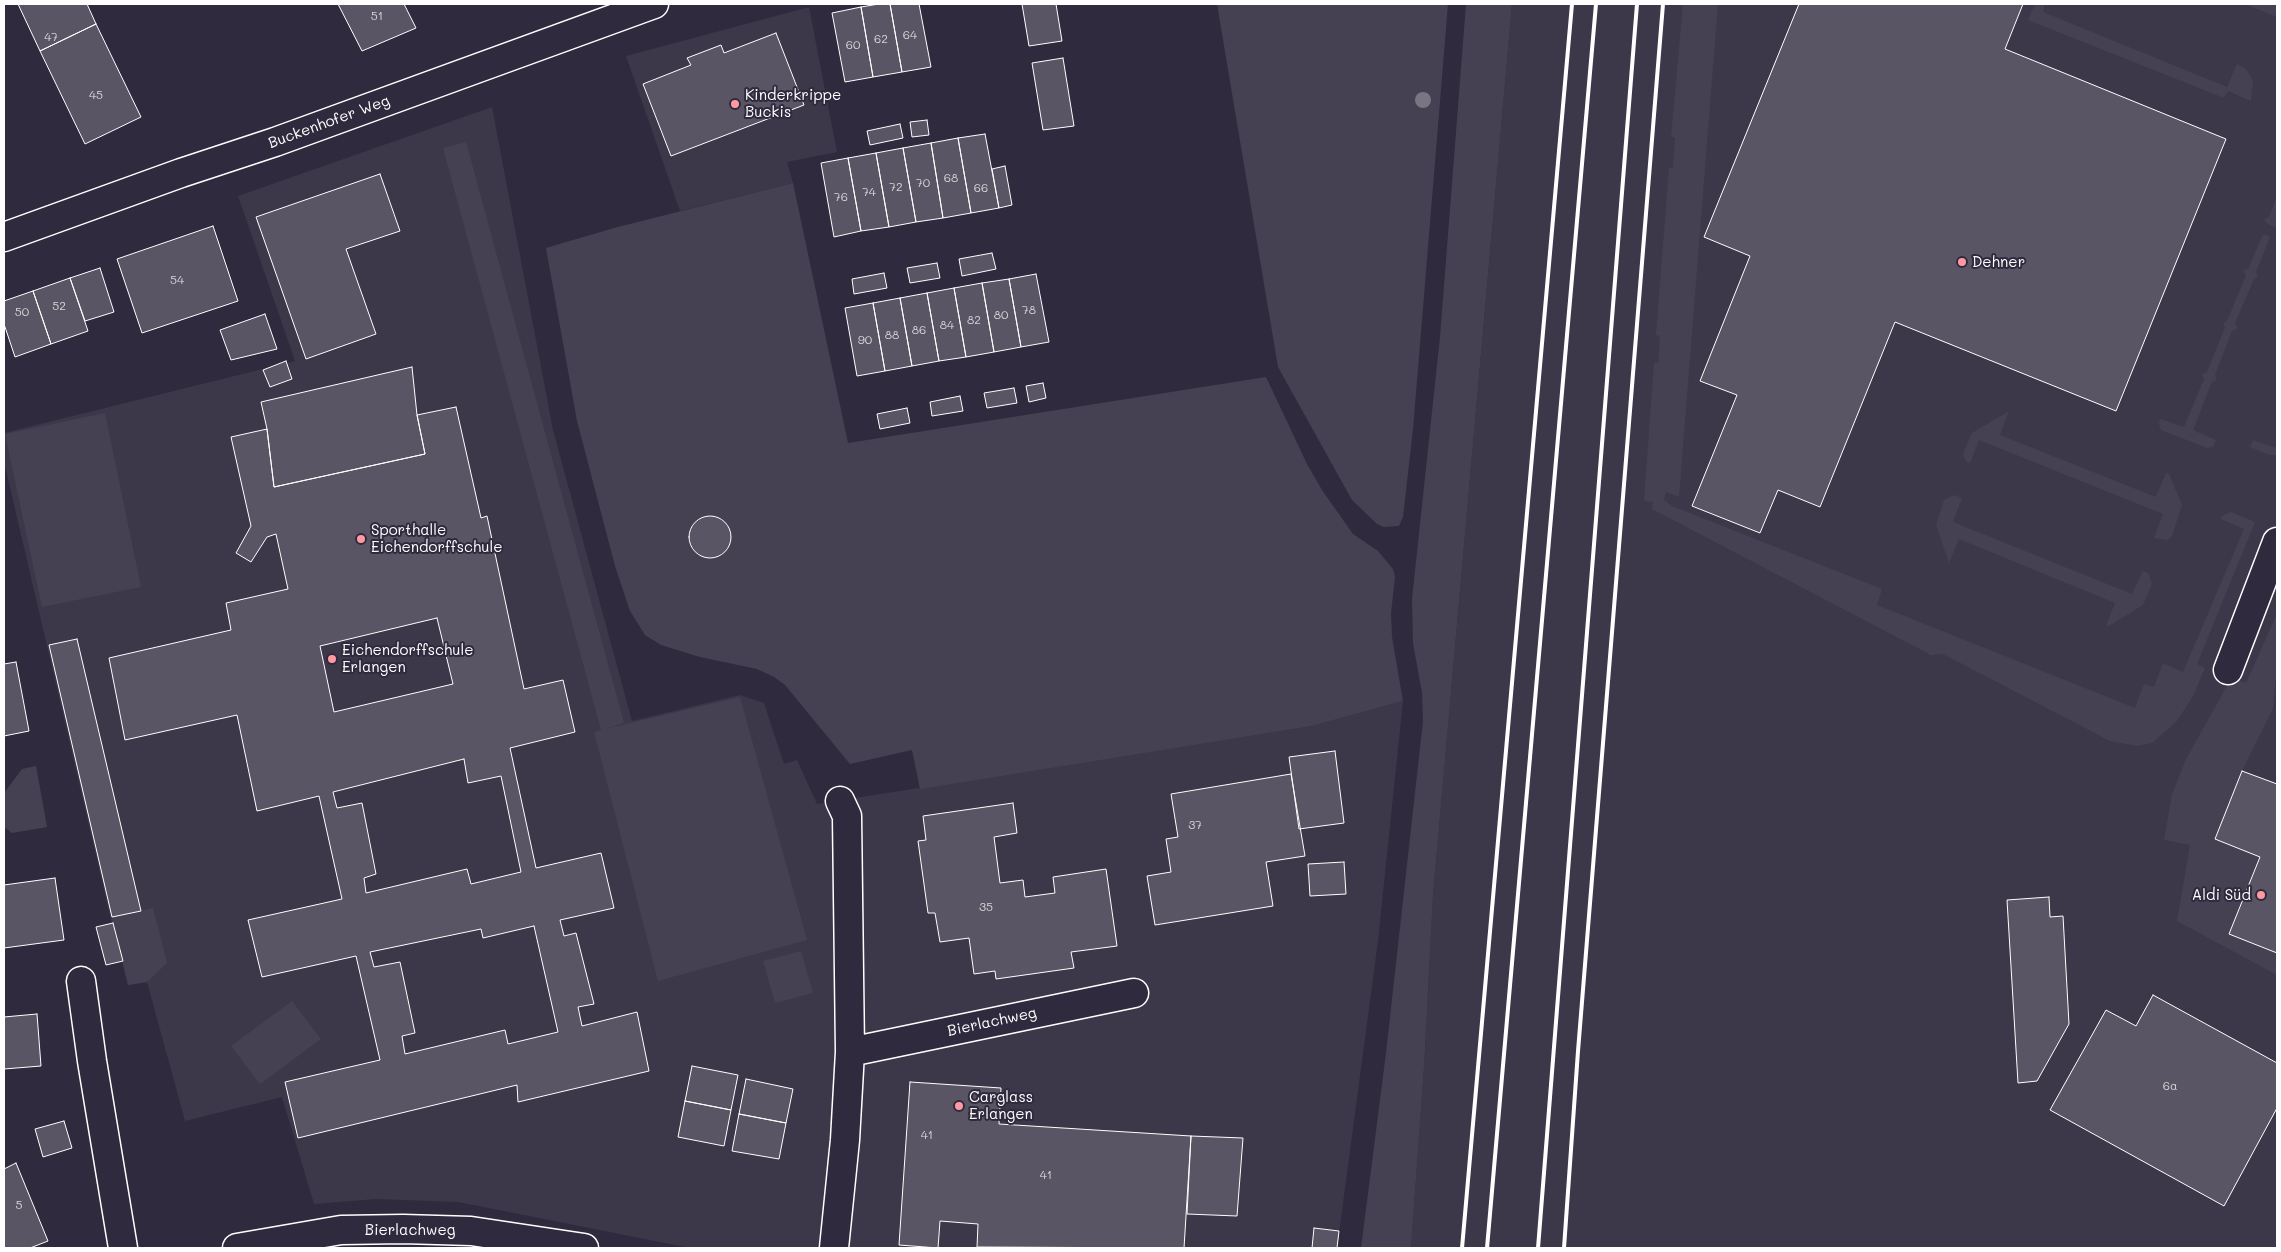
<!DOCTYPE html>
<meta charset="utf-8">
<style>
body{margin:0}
#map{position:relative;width:2281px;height:1252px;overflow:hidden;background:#2f2a3d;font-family:Mali,sans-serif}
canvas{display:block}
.frame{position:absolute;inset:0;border:5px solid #fff;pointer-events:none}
</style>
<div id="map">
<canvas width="2281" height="1252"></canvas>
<div class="frame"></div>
</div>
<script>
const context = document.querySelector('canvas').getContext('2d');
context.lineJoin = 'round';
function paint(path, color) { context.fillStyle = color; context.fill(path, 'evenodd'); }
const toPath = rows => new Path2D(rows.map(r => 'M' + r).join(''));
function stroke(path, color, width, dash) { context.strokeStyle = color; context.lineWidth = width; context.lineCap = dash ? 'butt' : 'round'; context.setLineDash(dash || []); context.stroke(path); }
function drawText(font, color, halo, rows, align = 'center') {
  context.font = font + ' Mali,sans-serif'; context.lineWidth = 4; context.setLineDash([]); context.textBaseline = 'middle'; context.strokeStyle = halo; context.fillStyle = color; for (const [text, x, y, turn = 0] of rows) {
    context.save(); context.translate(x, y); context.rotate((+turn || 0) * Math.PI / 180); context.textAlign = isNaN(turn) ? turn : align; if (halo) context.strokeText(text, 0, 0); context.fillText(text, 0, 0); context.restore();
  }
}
paint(toPath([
 [1512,4,2277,4,2277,1248,1411,1248,1424,1068,1433,895],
 [809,7,837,152,787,162,793,183,680,211,626,56],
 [492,107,553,430,632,721,740,695,764,703,784,764,797,760,817,804,1312,726,1403,701,1378,941,1337,1248,690,1248,458,1202,376,1199,314,1204,282,1097,185,1121,147,982,128,985,111,920,4,462,4,433,295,361,238,196]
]), '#3c3749');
paint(toPath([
 [1217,4,1448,4,1413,429,1403,517,1399,526,1384,527,1377,524,1352,500,1278,367],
 [1466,4,1512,4,1433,895,1424,1068,1411,1248,1361,1248,1386,1053,1423,721,1422,693,1413,643,1412,599,1440,337],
 [1683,4,1718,4,1679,497,1666,492,1664,500,1672,506,1882,589,1877,605,2135,708,2144,684,2154,687,2163,663,2183,672,2244,529,2221,519,2222,516,2231,512,2255,522,2197,664,2205,668,2193,696,2177,721,2152,743,2137,746,2110,741,1943,654,1931,655,1652,509,1653,502,1644,501,1654,363,1658,363,1660,336,1656,335,1669,168,1673,168,1675,138,1671,137],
 [2035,4,2045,4,2043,12,2227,87,2237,64,2246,69,2253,81,2251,101,2228,91,2224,98,2028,20],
 [2245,4,2277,4,2277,17],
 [466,142,624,723,605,729,740,697,807,940,658,981,594,732,601,730,443,148],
 [793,183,848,443,1266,377,1307,464,1322,490,1353,534,1378,551,1393,569,1395,577,1391,613,1392,637,1403,701,1312,726,920,789,912,750,850,764,785,685,774,677,757,669,700,657,661,645,645,635,630,611,615,566,577,421,546,248,614,228],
 [2277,196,2277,226,2275,227,2266,223,2264,219,2269,217],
 [2263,234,2270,237,2256,272,2258,276,2254,279,2235,323,2238,328,2232,331,2215,375,2217,380,2212,382,2193,430,2216,440,2213,447,2207,448,2161,430,2159,424,2160,419,2184,427,2204,379,2202,375,2207,372,2225,327,2223,323,2227,321,2246,275,2243,270,2248,269],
 [2009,411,2000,435,2156,497,2166,473,2169,474,2182,505,2172,536,2167,540,2154,538,2163,514,1979,440,1970,463,1966,461,1963,454,1972,433],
 [105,413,141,587,42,607,5,434],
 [2253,440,2276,448,2277,445,2277,455,2270,455,2250,447],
 [1954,495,1962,498,1953,522,2132,594,2143,571,2148,573,2152,584,2143,605,2109,626,2106,626,2115,603,1959,539,1949,563,1936,525,1944,500],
 [2277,614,2277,666,2273,708,2242,771,2215,838,2260,857,2230,934,2277,953,2277,975,2177,921,2190,845,2164,840,2172,794,2186,759,2231,679,2246,683],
 [36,766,47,827,12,833,4,827,4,793,22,769],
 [153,908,167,963,147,982,128,985,112,917],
 [801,951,813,993,775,1003,763,961],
 [292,1001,321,1039,260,1084,231,1046]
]), '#464152');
const building = toPath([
 [18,4,87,4,96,24,40,51,18,4],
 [338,4,404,4,416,28,362,51,338,4],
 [879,4,890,4,902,72,873,77,861,7,879,4],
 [890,4,919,4,931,67,902,72,890,4],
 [1022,4,1056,4,1062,41,1029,46,1022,4],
 [1799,4,2023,4,2005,49,2226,139,2116,411,1895,322,1820,507,1778,490,1760,533,1692,506,1737,395,1700,381,1750,256,1704,237,1799,4],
 [861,7,873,77,845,82,832,13,861,7],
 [96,24,141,117,85,144,40,51,96,24],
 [776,33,804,105,671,156,643,84,691,65,687,58,721,45,724,53,776,33],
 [1063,58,1074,126,1043,130,1032,63,1063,58],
 [927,120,929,135,912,137,910,122,927,120],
 [900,124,903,138,870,145,867,131,900,124],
 [985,134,999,208,971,213,958,138,985,134],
 [958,138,971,213,943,218,931,143,958,138],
 [931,143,943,218,916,222,903,148,931,143],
 [903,148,916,222,889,227,876,153,903,148],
 [876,153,889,227,861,231,848,158,876,153],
 [848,158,861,231,834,237,821,163,848,158],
 [1005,166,1012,205,999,208,992,169,1005,166],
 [380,174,400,231,346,249,376,334,306,359,256,217,380,174],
 [213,226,238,301,142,333,117,259,213,226],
 [992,253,996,269,962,276,959,259,992,253],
 [937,263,940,278,910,283,907,268,937,263],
 [100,268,114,312,85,321,70,278,100,268],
 [884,273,887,288,854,294,852,279,884,273],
 [1036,274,1049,342,1021,347,1009,279,1036,274],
 [70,278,88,331,51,344,33,291,70,278],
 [1009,279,1021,347,994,352,982,283,1009,279],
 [982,283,994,352,966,357,954,288,982,283],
 [954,288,966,357,939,361,927,293,954,288],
 [33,291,51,344,15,357,4,324,4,301,33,291],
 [927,293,939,361,912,366,900,298,927,293],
 [900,298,912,366,885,371,873,303,900,298],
 [873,303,885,371,857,376,845,308,873,303],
 [265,314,277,349,231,360,220,330,265,314],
 [286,361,292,379,270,387,263,370,286,361],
 [412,367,417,415,425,454,274,487,267,429,261,402,412,367],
 [1043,383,1046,398,1029,402,1026,386,1043,383],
 [1014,388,1017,403,987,408,984,393,1014,388],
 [960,396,963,411,932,416,930,402,960,396],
 [456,407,481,518,487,516,524,689,563,680,575,732,510,748,536,868,601,853,614,908,560,920,564,936,576,933,594,1004,578,1007,582,1026,637,1012,649,1071,518,1102,517,1085,298,1138,285,1082,380,1060,356,956,262,977,248,920,342,899,319,796,257,811,237,715,125,740,109,658,231,630,226,603,288,589,276,534,267,537,251,562,236,553,251,526,231,437,267,429,274,487,425,454,417,415,456,407],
 [437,618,453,684,334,712,320,646,437,618],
 [464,759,468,783,501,776,521,872,471,884,467,869,366,893,364,878,376,874,362,803,337,808,333,792,464,759],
 [534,926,558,1032,508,1044,505,1030,405,1054,402,1036,415,1033,400,962,374,967,370,952,481,929,483,938,534,926],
 [907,408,910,423,880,429,877,414,907,408],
 '689 537a21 21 0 1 1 42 0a21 21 0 1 1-42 0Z',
 [77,639,141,911,112,917,49,645,77,639],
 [16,662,29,731,4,736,4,664,16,662],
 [1335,751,1344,823,1299,829,1289,757,1335,751],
 [2242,771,2277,784,2277,953,2229,934,2260,857,2215,839,2242,771],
 [1291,774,1305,856,1266,862,1273,906,1155,925,1147,876,1171,872,1166,839,1178,837,1171,794,1291,774],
 [1013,803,1017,833,994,837,1000,883,1023,880,1025,897,1055,893,1053,877,1106,869,1117,946,1071,952,1074,968,996,979,995,971,974,974,969,938,940,942,935,913,928,913,918,841,926,840,923,816,1013,803],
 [1344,862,1346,894,1310,896,1308,864,1344,862],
 [55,878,64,940,4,948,4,885,55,878],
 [2049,897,2050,917,2063,916,2069,1024,2037,1081,2018,1083,2007,900,2049,897],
 [113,923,123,961,106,965,96,927,113,923],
 [2153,995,2277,1063,2277,1108,2224,1206,2050,1110,2106,1010,2136,1026,2153,995],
 [37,1014,41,1066,4,1069,4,1017,37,1014],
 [692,1066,738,1075,731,1110,685,1101,692,1066],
 [746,1079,793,1089,786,1123,739,1114,746,1079],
 [910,1082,1001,1088,999,1124,1191,1136,1184,1248,977,1247,978,1224,940,1221,938,1248,899,1245,910,1082],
 [685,1101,731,1110,724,1146,678,1137,685,1101],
 [739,1114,786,1123,779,1159,732,1151,739,1114],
 [64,1121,72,1148,43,1157,35,1129,64,1121],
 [1191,1136,1243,1138,1237,1216,1187,1214,1191,1136],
 [16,1163,48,1241,30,1248,4,1248,4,1169,16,1163],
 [1314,1228,1339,1231,1337,1248,1312,1248,1314,1228]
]);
paint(building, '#595564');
stroke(building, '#fff', 1);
const street = toPath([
 [4,237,181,173,275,142,654,4],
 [2228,670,2277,542],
 [81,981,92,1061,123,1248],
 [850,1052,1134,993],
 [237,1248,341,1230,403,1229,471,1231,584,1248],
 [834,1248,845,1140,850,1052,847,816,840,801]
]);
stroke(street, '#fff', 31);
stroke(street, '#2f2a3d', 28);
stroke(toPath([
 [1462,1248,1572,4],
 [1487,1248,1596,4],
 [1538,1248,1637,4],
 [1564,1248,1578,1051,1663,4]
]), '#fff', 4);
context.fillStyle = '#797582';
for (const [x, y] of [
 [1423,100]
]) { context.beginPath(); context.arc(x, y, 8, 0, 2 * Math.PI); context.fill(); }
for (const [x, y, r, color] of [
 [735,104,5,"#ff9aa2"],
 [1962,262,5,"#ff9aa2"],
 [361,539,5,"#ff9aa2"],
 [332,659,5,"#ff9aa2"],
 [2261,895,5,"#ff9aa2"],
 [959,1106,5,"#ff9aa2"]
]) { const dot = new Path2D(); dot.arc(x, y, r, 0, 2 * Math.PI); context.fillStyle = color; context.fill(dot); stroke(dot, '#2f2a3d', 2); }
drawText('12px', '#d6d4d8', null, [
 ["51",377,16],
 ["64",910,35],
 ["47",51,37],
 ["62",881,39],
 ["60",853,45],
 ["45",96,95],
 ["68",951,178],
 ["70",923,183],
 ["72",896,187],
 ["66",981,188],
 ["74",869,192],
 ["76",841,197],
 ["54",177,280],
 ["52",59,306],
 ["78",1029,310],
 ["50",22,312],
 ["80",1001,315],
 ["82",974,320],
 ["84",947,325],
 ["86",919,330],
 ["88",892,335],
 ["90",865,340],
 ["37",1195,825],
 ["35",986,907],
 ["6a",2170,1086],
 ["41",927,1135],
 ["41",1046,1175],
 ["5",19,1205]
]);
drawText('15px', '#fff', '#2f2a3d', [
 ["Kinderkrippe",745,95],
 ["Buckis",745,112],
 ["Dehner",1972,262],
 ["Sporthalle",371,530],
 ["Eichendorffschule",371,547],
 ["Eichendorffschule",342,650],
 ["Erlangen",342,667],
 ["Aldi Süd",2251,895,"right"],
 ["Carglass",969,1097],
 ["Erlangen",969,1114]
], 'left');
drawText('15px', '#fff', '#2f2a3d', [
 ["Buckenhofer Weg",329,122,-20],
 ["Bierlachweg",992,1022,-12],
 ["Bierlachweg",410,1230]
]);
</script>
